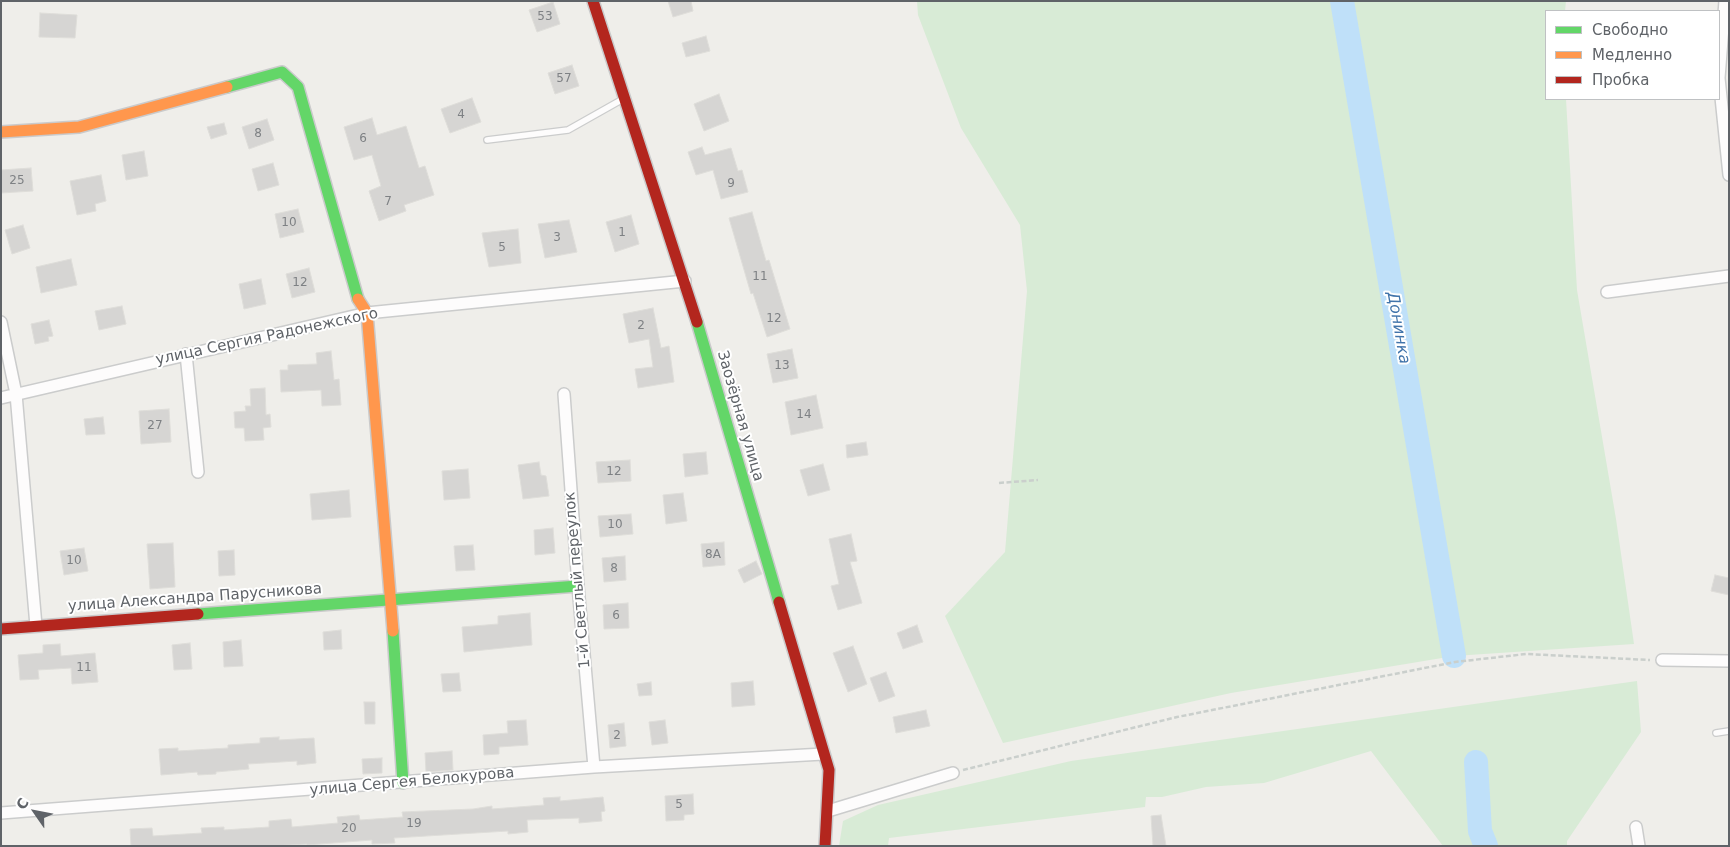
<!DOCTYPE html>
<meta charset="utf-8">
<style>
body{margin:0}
#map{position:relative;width:1730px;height:847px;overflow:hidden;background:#efeeea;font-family:"DejaVu Sans",sans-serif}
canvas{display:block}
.frame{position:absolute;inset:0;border:2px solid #5f6368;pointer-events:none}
.legend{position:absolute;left:1545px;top:10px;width:175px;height:90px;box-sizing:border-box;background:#fff;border:1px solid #bfc1c3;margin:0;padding:6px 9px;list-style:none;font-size:15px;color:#5f6368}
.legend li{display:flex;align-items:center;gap:10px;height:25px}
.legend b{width:25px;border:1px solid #bfc1c3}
.north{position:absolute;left:10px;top:787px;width:50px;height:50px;-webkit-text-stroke:4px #fff;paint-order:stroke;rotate:303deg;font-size:14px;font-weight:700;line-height:20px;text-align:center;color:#5f6368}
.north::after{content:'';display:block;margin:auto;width:18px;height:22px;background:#5f6368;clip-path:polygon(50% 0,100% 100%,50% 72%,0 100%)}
</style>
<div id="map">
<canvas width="1730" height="847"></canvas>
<div class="frame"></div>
<ul class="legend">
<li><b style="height:6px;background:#63d668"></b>Свободно</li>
<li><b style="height:6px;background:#ff974d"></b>Медленно</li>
<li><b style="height:6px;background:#b3261e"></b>Пробка</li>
</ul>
<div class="north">С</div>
</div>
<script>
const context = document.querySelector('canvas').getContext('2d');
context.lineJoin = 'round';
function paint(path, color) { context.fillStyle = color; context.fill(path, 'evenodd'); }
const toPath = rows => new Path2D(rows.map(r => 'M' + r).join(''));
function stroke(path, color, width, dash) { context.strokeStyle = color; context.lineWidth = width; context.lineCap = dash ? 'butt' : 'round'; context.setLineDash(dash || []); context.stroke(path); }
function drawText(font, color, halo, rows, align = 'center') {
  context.font = font + ' "DejaVu Sans",sans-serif'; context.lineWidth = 4; context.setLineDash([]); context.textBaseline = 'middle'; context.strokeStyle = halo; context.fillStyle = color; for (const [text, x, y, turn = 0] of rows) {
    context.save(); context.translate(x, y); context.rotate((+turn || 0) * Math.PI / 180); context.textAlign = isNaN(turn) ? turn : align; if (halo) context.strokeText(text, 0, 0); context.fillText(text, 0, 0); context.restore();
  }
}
paint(toPath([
 [917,1,1566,1,1565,11,1546,11,1546,99,1566,99,1577,290,1616,519,1634,644,1454,656,1231,693,1003,743,945,616,1005,552,1027,291,1020,225,961,128,918,15],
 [1637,681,1641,732,1567,841,1567,846,1443,846,1371,751,1264,783,1206,787,1162,797,1146,797,1145,807,889,838,888,846,839,846,843,821,878,805,1071,761]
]), '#d8ebd6');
stroke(toPath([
 [1342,1,1454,656],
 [1476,762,1480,831,1486,846]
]), '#bfe0f9', 24);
const building = toPath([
 [668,1,691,1,693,11,673,17,668,1],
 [553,2,560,24,537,32,529,10,553,2],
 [40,13,77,15,75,38,39,37,40,13],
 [706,36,710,51,686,57,682,43,706,36],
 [572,65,579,86,555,94,548,73,572,65],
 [719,94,729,121,704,131,694,104,719,94],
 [472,98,481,122,450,133,441,109,472,98],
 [372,118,377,135,406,126,419,168,425,166,434,195,404,205,406,211,379,221,369,191,381,186,372,155,354,160,344,127,372,118],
 [267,119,274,140,249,149,242,127,267,119],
 [224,123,227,134,211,139,207,127,224,123],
 [702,147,705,155,731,148,738,171,742,170,748,192,721,199,713,170,696,175,688,152,702,147],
 [144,151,148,176,126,180,122,155,144,151],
 [273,163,279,185,258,191,252,169,273,163],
 [31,168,33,191,1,193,1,170,31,168],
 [101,175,106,201,95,204,96,211,77,215,70,181,101,175],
 [298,209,304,232,280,238,275,214,298,209],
 [752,212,766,261,769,260,790,329,767,337,753,293,751,294,729,218,752,212],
 [631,215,639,244,615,252,606,222,631,215],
 [569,220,577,252,545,258,538,224,569,220],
 [23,225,30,248,12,254,5,230,23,225],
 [518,229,521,263,489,267,482,233,518,229],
 [71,259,77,285,41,293,36,267,71,259],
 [309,268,315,292,292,298,286,274,309,268],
 [261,279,266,304,244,309,239,284,261,279],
 [122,306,126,324,99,330,95,311,122,306],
 [653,308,661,348,669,346,674,382,638,388,635,369,653,367,649,339,629,343,623,314,653,308],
 [49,320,53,336,48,337,49,341,35,344,31,324,49,320],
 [792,349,798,378,773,383,767,354,792,349],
 [331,351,334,380,339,379,341,405,322,406,321,390,281,392,280,370,288,370,288,365,317,364,316,353,331,351],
 [265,388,266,415,270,414,271,427,263,428,264,440,245,441,244,428,235,428,234,412,246,411,245,406,251,406,250,389,265,388],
 [816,395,823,428,791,435,785,402,816,395],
 [169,409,171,442,141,444,139,411,169,409],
 [103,417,105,434,86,435,84,419,103,417],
 [866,442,868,455,847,458,846,445,866,442],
 [706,452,708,474,685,477,683,454,706,452],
 [630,460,631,481,598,483,596,462,630,460],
 [539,462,541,475,546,476,549,496,523,499,518,465,539,462],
 [823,464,830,490,808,496,800,470,823,464],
 [468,469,470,498,444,500,442,471,468,469],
 [349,490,351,517,312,520,310,494,349,490],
 [683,493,687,521,666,524,663,495,683,493],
 [631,514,633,534,600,537,598,516,631,514],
 [553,528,555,553,535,555,534,530,553,528],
 [851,534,857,561,850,562,862,603,838,610,831,586,839,584,829,539,851,534],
 [724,542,725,565,703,567,701,544,724,542],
 [173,543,175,587,150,589,147,544,173,543],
 [473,545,475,570,456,571,454,546,473,545],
 [84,548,88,571,64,575,60,551,84,548],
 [234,550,235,575,219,576,218,551,234,550],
 [625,556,626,580,604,582,602,558,625,556],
 [756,561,762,574,744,583,738,570,756,561],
 [1715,575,1729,578,1729,595,1711,591,1715,575],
 [628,603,629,628,604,629,603,605,628,603],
 [530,613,532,645,464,652,462,627,498,624,498,616,530,613],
 [917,625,923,642,903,649,897,633,917,625],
 [341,630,342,649,324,650,323,632,341,630],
 [241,640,243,666,224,667,223,642,241,640],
 [190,643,192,669,174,670,172,645,190,643],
 [60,644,61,656,95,653,98,682,72,684,71,668,38,670,39,679,20,680,18,655,43,653,43,645,60,644],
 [853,646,867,684,848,692,833,653,853,646],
 [886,672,895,696,879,702,870,678,886,672],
 [459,673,461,691,443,692,441,674,459,673],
 [753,681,755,705,732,707,731,683,753,681],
 [651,682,652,695,639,696,637,684,651,682],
 [364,702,375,702,375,724,365,724,364,702],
 [926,710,930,726,896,733,893,717,926,710],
 [526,720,528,745,499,747,499,754,484,755,483,735,508,733,507,721,526,720],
 [665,720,668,743,652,745,649,722,665,720],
 [624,723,626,746,610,748,608,725,624,723],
 [279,737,279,740,314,738,316,763,297,765,297,761,248,764,249,769,216,772,216,774,198,775,197,772,161,775,159,749,178,748,178,751,228,748,228,745,260,743,260,738,279,737],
 [452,751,453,770,426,772,425,753,452,751],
 [382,758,382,773,363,774,362,759,382,758],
 [693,794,694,814,684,815,684,820,666,821,665,796,693,794],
 [560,797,560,801,603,797,605,811,601,812,602,821,579,823,579,818,527,820,528,832,508,834,508,831,394,838,395,843,372,844,372,840,307,845,307,844,273,846,131,846,130,829,152,828,153,836,202,833,201,828,224,827,224,830,269,827,269,821,291,819,292,827,338,823,337,817,359,815,360,820,403,817,402,812,473,809,492,806,492,809,544,805,543,798,560,797],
 [1161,815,1166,846,1153,846,1151,816,1161,815]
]);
paint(building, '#d6d5d3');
stroke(building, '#deddd9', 1);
const lane = toPath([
 [487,140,568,130,623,99],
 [1716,733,1729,731]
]);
const street = toPath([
 [1725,1,1719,78,1729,175],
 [1607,292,1729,276],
 [1,322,16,394,36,626],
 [186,354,198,472],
 [564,394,578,586,594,767],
 [1,398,367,313,685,281],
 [1662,660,1729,661],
 [828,811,953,773],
 [1,813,594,767,823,754],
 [1636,827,1639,846]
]);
const fast = toPath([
 [227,87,282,72,298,87,358,299],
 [697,322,779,602],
 [198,614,578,586],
 [393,631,403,783]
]);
const slow = toPath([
 [1,132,79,127,227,87],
 [358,299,367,313,393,631]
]);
const jam = toPath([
 [593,1,697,322],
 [779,602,829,770,825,846],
 [1,629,198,614]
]);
stroke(lane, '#cbcccc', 8);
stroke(street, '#cbcccc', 14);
stroke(fast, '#cacacb', 14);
stroke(slow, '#cacacb', 14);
stroke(jam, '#cacacb', 14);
stroke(toPath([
 [999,483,1038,480],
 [963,770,1177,717,1455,662,1526,654,1650,660]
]), '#cacfcc', 2.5, [5, 2.5]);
stroke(lane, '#fdfcfc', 5.5);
stroke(street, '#fdfcfc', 11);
stroke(fast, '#63d668', 11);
stroke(slow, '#ff974d', 11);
stroke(jam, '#b3261e', 11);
drawText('12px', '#7e8184', null, [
 ["53",545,17],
 ["57",564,79],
 ["4",461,115],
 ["8",258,134],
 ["6",363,139],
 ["25",17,181],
 ["9",731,184],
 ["7",388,202],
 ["10",289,223],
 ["1",622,233],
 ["3",557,238],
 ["5",502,248],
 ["11",760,277],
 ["12",300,283],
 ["12",774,319],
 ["2",641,326],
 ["13",782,366],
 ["14",804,415],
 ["27",155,426],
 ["12",614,472],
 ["10",615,525],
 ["8А",713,555],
 ["10",74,561],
 ["8",614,569],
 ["6",616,616],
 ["11",84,668],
 ["2",617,736],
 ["5",679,805],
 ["19",414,824],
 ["20",349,829]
]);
drawText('15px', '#5f6368', '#fff', [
 ["улица Сергия Радонежского",267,337,-12],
 ["Заозёрная улица",740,416,74],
 ["1-й Светлый переулок",578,580,-95],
 ["улица Александра Парусникова",195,598,-4],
 ["улица Сергея Белокурова",412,782,-5]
]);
drawText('italic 16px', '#4174aa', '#fff', [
 ["Донинка",1398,328,80]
]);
</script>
